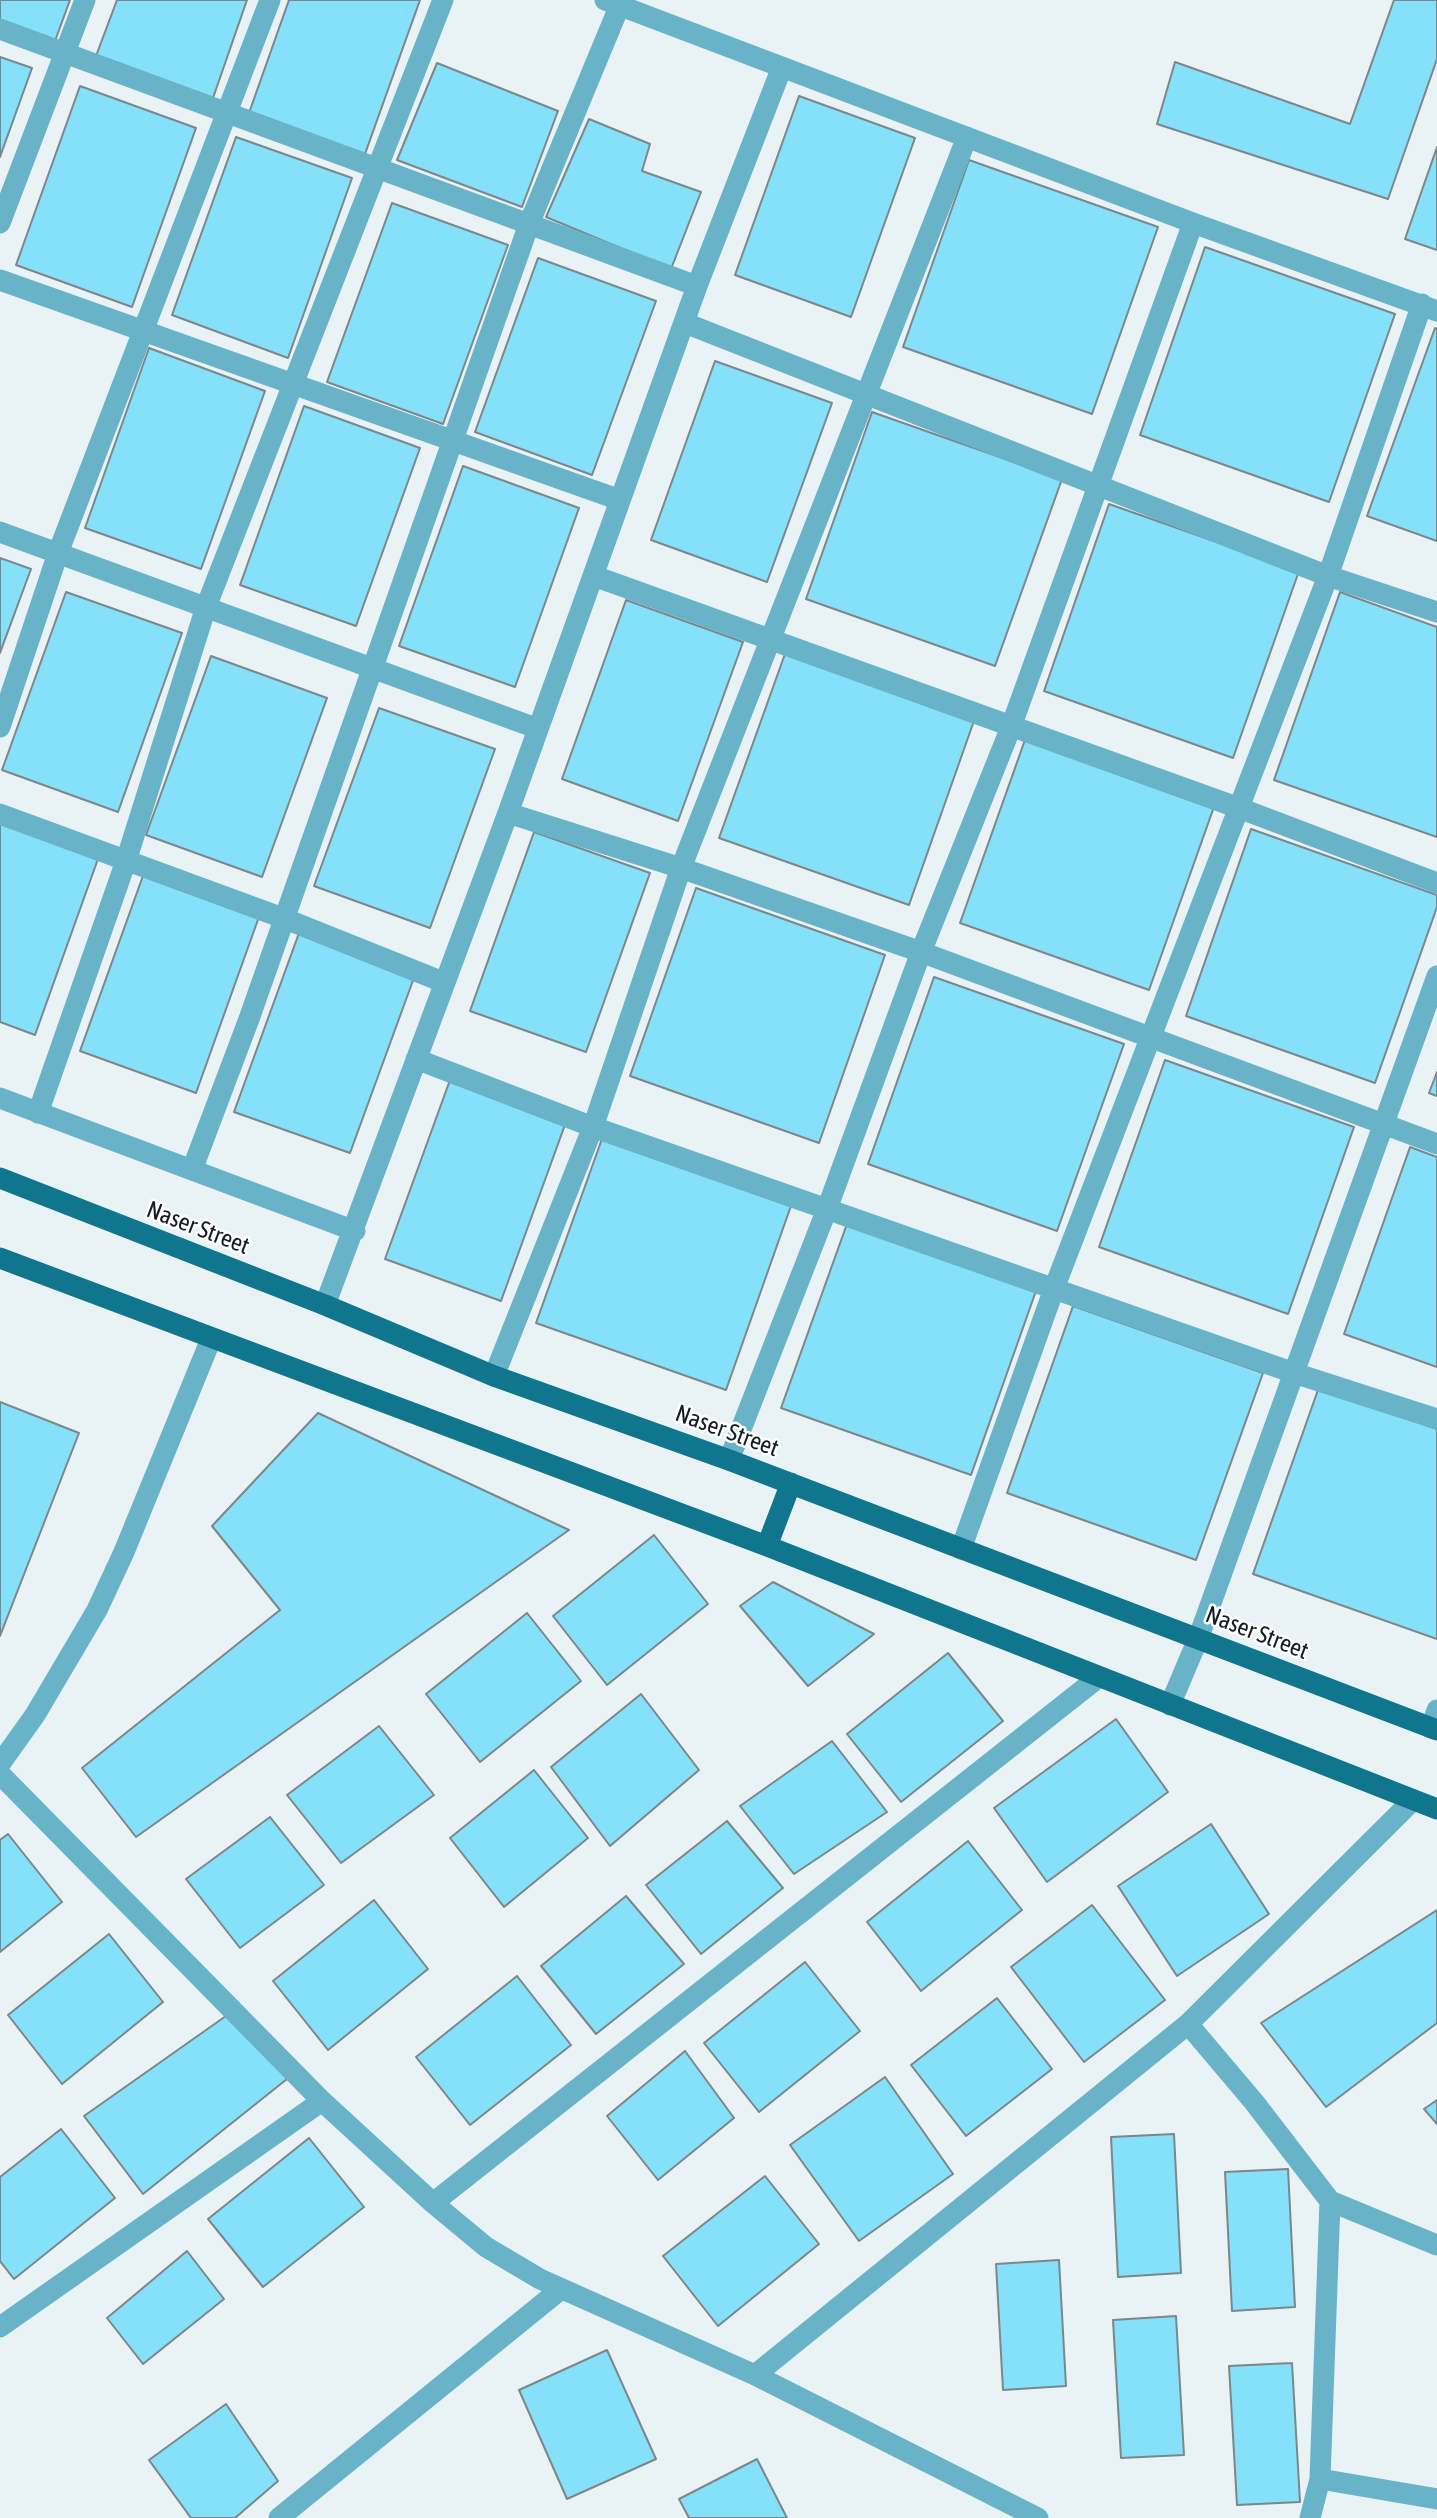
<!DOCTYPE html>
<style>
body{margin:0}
canvas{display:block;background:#e9f2f5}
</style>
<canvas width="1437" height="2518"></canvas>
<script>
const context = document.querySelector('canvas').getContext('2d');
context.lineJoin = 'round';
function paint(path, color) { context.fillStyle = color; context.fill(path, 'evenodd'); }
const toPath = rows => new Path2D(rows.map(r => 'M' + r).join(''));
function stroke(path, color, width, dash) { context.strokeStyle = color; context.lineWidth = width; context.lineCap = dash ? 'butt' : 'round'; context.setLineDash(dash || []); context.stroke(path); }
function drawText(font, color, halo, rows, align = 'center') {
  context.font = font + ' "Asap Condensed",sans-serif'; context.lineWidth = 5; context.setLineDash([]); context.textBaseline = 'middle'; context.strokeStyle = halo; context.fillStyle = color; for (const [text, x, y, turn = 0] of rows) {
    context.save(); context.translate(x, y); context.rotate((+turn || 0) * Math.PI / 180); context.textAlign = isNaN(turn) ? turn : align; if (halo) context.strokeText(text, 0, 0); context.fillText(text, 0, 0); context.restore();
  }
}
const building = toPath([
 [0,0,70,0,55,41,0,20,0,0],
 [117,0,247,0,213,98,96,56,117,0],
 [289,0,420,0,365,154,249,113,289,0],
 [1394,0,1437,0,1437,59,1388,199,1157,124,1175,62,1350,124,1394,0],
 [0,57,32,68,0,157,0,57],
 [437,63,558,111,522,207,397,160,437,63],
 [80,86,196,128,132,307,16,265,80,86],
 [799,96,915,138,851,317,735,275,799,96],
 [589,119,650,144,642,171,701,192,671,269,546,217,589,119],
 [236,137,352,178,288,358,172,315,236,137],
 [1437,147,1437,250,1405,239,1437,147],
 [969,160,1158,227,1092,414,903,347,969,160],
 [392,203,508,245,443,424,327,382,392,203],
 [1205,247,1395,314,1329,502,1140,435,1205,247],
 [538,258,656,301,592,475,475,432,538,258],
 [1435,328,1437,329,1437,541,1367,516,1435,328],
 [149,348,265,391,201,569,85,528,149,348],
 [715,361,832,403,767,582,651,540,715,361],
 [304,406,420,448,356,626,240,585,304,406],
 [872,412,1062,479,995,666,806,599,872,412],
 [463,466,579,508,515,687,399,646,463,466],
 [1109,504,1299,571,1233,758,1044,691,1109,504],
 [0,558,31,569,0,653,0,558],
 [66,592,182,633,118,812,2,770,66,592],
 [1340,592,1437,627,1437,837,1274,780,1340,592],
 [626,600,743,642,678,821,562,779,626,600],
 [786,651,975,718,909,905,719,838,786,651],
 [211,656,327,698,262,877,146,835,211,656],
 [379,708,495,749,430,928,314,886,379,708],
 [1026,737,1215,804,1149,990,960,923,1026,737],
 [0,820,99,856,35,1035,0,1022,0,820],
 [1251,829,1437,895,1437,907,1375,1083,1186,1016,1251,829],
 [534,832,650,873,586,1052,470,1011,534,832],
 [144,873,260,914,196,1093,80,1051,144,873],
 [696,888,885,955,819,1143,630,1076,696,888],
 [299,933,415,975,350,1153,234,1112,299,933],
 [934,977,1124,1044,1057,1231,868,1164,934,977],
 [1165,1060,1354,1127,1288,1314,1099,1247,1165,1060],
 [1437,1072,1437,1096,1429,1093,1437,1072],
 [450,1080,566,1122,501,1301,385,1259,450,1080],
 [603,1136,792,1203,726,1390,536,1323,603,1136],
 [1410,1147,1437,1157,1437,1367,1344,1334,1410,1147],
 [848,1221,1037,1288,971,1475,781,1408,848,1221],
 [1073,1306,1263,1373,1196,1560,1007,1493,1073,1306],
 [1319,1387,1437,1429,1437,1639,1253,1574,1319,1387],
 [0,1402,79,1433,0,1636,0,1402],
 [318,1413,569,1530,136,1837,82,1768,280,1610,212,1526,318,1413],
 [654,1535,708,1604,607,1685,553,1616,654,1535],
 [773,1582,874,1634,808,1686,740,1606,773,1582],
 [527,1613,581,1681,480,1762,426,1694,527,1613],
 [948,1653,1003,1721,901,1802,847,1734,948,1653],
 [641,1694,699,1770,610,1846,551,1767,641,1694],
 [1116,1719,1168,1792,1047,1882,994,1808,1116,1719],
 [379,1726,434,1795,341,1863,287,1795,379,1726],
 [832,1741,887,1812,794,1874,740,1806,832,1741],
 [534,1770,588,1838,504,1907,450,1838,534,1770],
 [270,1817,324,1885,240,1948,186,1879,270,1817],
 [727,1821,783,1888,701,1954,646,1885,727,1821],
 [1211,1824,1269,1914,1177,1976,1118,1886,1211,1824],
 [8,1834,62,1902,0,1952,0,1840,8,1834],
 [968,1841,1022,1910,921,1991,867,1922,968,1841],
 [626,1896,684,1964,596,2034,541,1966,626,1896],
 [374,1900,428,1969,328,2050,273,1981,374,1900],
 [1092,1905,1165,2000,1084,2062,1011,1967,1092,1905],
 [1437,1910,1437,2023,1326,2107,1261,2023,1437,1910],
 [109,1934,163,2002,62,2084,8,2015,109,1934],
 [805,1962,860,2031,759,2112,704,2043,805,1962],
 [517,1976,571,2045,470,2125,416,2057,517,1976],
 [997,1998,1052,2069,966,2136,911,2065,997,1998],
 [233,2011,287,2079,143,2194,84,2116,233,2011],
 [685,2051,734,2118,658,2180,607,2116,685,2051],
 [885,2077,953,2174,859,2241,790,2145,885,2077],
 [1437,2100,1437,2124,1424,2109,1437,2100],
 [61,2129,115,2198,14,2279,0,2261,0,2177,61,2129],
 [1174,2134,1181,2273,1118,2277,1111,2137,1174,2134],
 [309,2138,364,2207,263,2287,208,2219,309,2138],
 [1288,2169,1295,2307,1232,2311,1225,2172,1288,2169],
 [765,2176,819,2244,718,2326,663,2256,765,2176],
 [187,2251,224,2299,143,2364,107,2318,187,2251],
 [1059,2260,1066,2386,1003,2390,996,2264,1059,2260],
 [1176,2316,1184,2455,1121,2458,1113,2320,1176,2316],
 [607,2350,656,2459,567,2499,519,2390,607,2350],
 [1292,2363,1300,2502,1237,2505,1229,2366,1292,2363],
 [226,2404,278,2481,235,2518,191,2518,149,2460,226,2404],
 [757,2459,787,2518,689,2518,679,2499,757,2459]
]);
paint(building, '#85e0fa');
stroke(building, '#7d8689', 2);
stroke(toPath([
 [605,0,1193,223,1437,311],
 [0,29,697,286],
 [0,223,85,0],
 [0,280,620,500],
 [685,323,1328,576,1437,612],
 [0,532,536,728],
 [594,576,1239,808,1437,883],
 [0,727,58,553,270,0],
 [508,813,681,868,921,952,1437,1144],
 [0,814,283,918,443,982],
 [416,1059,593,1127,1294,1373,1437,1419],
 [0,1098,355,1231],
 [38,1113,126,861,206,607,443,0],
 [192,1170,249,1019,529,224,619,7],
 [325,1305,508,813,697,286,782,67],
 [494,1376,593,1127,681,868,967,137],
 [729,1460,827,1209,921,952,1011,727,1193,223],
 [961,1549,1055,1286,1328,576,1422,304],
 [1170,1705,1198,1639,1437,976],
 [1431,1728,1437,1710],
 [0,1764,35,1715,97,1610,124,1552,211,1339],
 [0,1774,322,2101,433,2203,486,2247,540,2279,755,2375,1038,2518],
 [1330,2201,1437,2245],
 [433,2203,1099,1677],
 [0,2327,322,2101],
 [755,2375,1188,2024],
 [1320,2479,1330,2201,1254,2102,1188,2024,1413,1800],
 [279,2518,561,2289],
 [1310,2518,1320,2479,1437,2499]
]), '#69b3c8', 21);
stroke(toPath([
 [0,1178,325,1305,494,1376,729,1460,1437,1730],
 [0,1258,767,1546,1437,1809],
 [767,1546,791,1483]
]), '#10768d', 21);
drawText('24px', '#171b1c', '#fcfeff', [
 ["Naser Street",198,1228,21],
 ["Naser Street",727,1431,20],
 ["Naser Street",1257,1633,21]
]);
</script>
